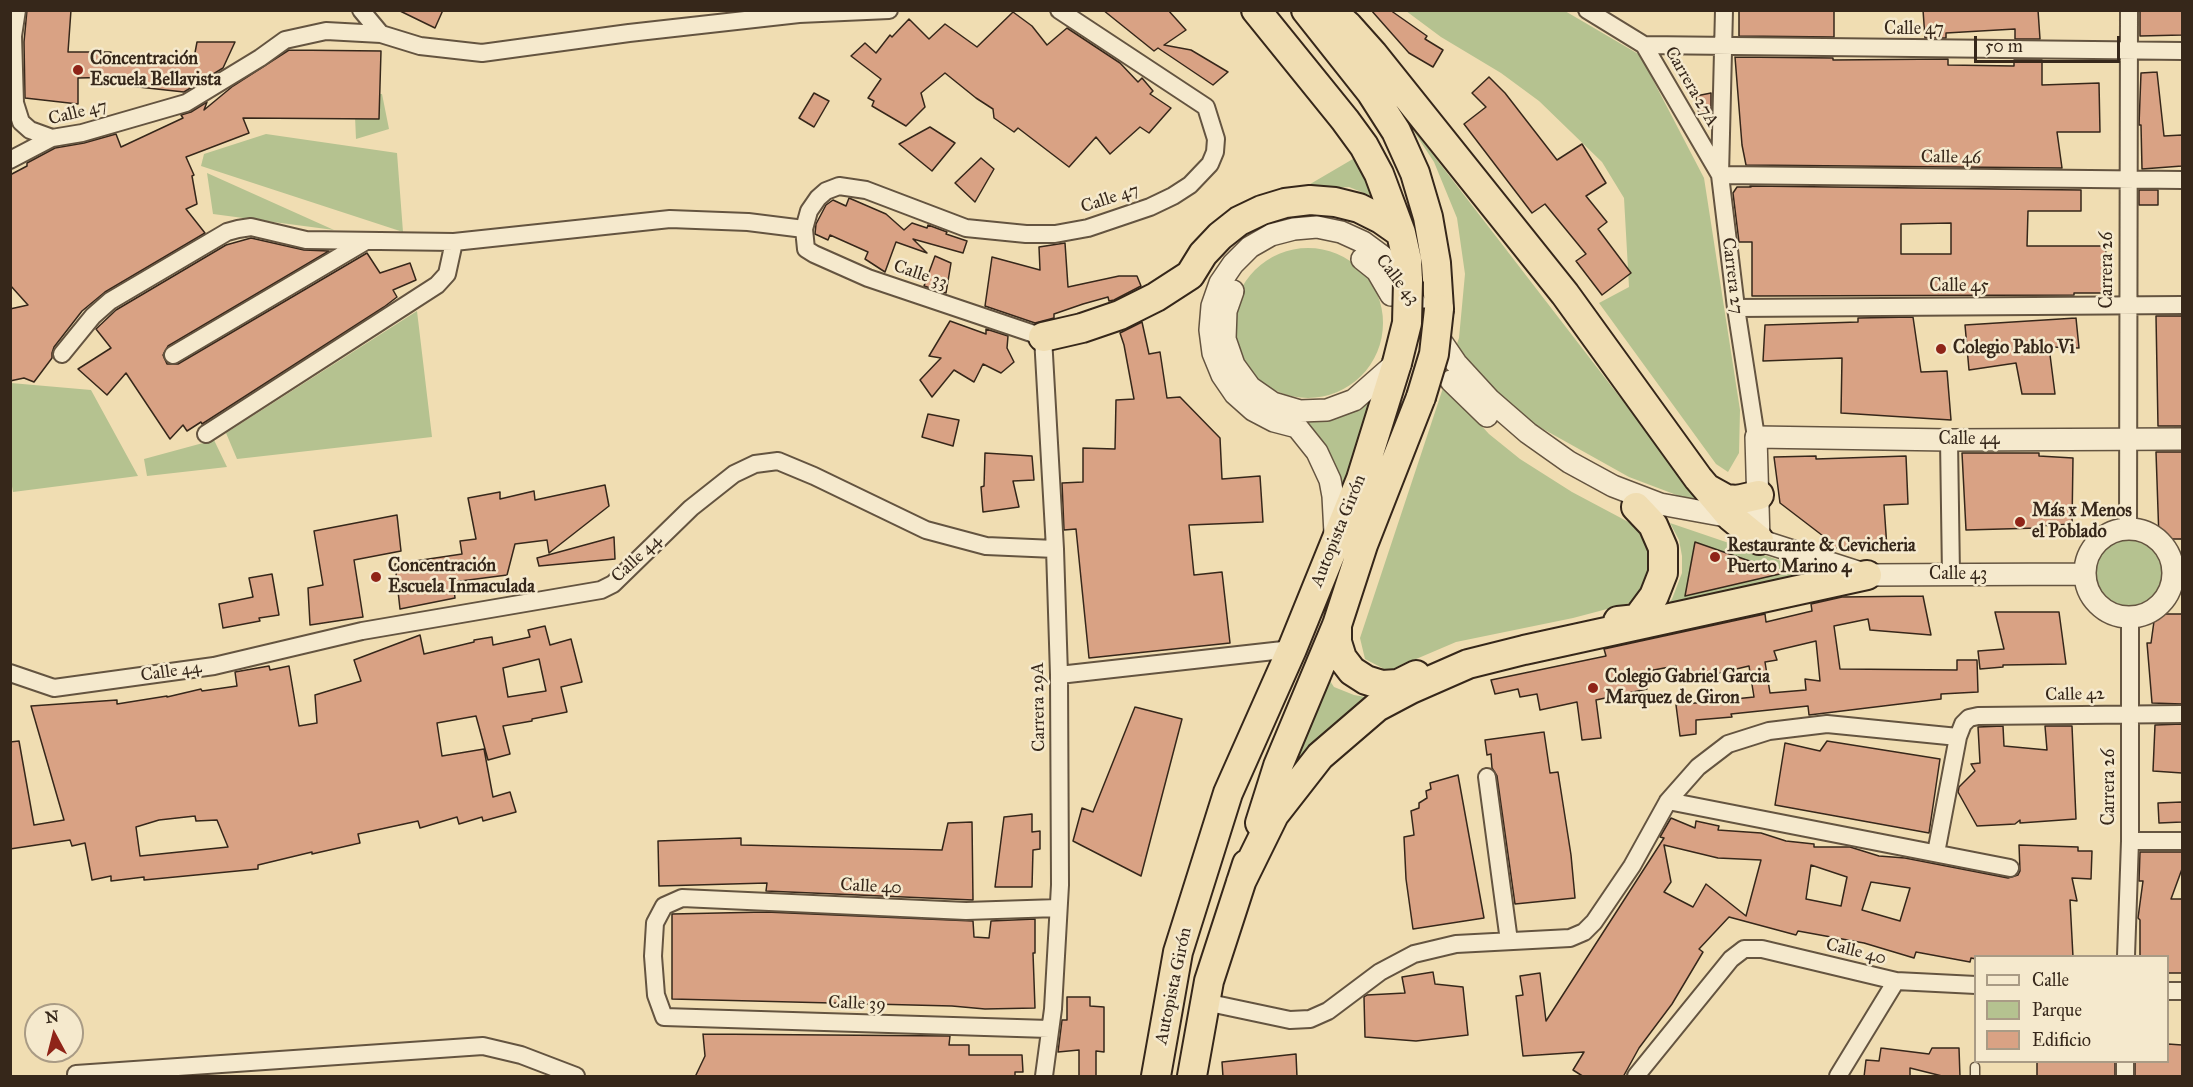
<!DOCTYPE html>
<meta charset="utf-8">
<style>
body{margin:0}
#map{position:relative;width:2193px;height:1087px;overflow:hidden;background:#f0ddb2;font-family:"IM FELL Great Primer",serif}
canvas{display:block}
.frame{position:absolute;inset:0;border:12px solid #36271a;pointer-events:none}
.legend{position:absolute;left:1974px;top:955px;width:195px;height:108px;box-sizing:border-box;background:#f5e9cd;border:2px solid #a99b85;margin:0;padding:8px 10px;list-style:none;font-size:18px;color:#36271a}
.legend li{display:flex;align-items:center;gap:12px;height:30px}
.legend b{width:30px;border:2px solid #a99b85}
.north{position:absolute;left:24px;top:1003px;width:60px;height:60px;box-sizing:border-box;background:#f5e9cd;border:2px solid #a99b85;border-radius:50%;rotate:353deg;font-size:16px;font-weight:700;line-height:24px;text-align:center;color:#36271a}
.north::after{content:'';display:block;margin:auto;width:21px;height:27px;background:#8f2418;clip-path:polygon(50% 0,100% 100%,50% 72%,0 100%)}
.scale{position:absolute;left:1974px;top:36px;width:146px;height:27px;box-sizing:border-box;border:3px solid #36271a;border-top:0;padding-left:8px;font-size:18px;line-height:21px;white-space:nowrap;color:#36271a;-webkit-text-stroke:4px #f5e9cd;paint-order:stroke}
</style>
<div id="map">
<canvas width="2193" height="1087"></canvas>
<div class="frame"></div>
<ul class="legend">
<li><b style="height:8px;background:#f5e9cd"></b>Calle</li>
<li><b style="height:16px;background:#b5c290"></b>Parque</li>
<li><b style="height:16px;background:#d9a284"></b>Edificio</li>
</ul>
<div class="north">N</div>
<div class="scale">50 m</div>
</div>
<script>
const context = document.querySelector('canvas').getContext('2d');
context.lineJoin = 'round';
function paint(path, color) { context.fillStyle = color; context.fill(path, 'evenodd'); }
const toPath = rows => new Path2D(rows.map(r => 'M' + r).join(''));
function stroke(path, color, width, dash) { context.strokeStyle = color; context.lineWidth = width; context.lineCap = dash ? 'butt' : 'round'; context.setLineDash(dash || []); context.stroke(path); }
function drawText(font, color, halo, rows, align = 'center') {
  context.font = font + ' "IM FELL Great Primer",serif'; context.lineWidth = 5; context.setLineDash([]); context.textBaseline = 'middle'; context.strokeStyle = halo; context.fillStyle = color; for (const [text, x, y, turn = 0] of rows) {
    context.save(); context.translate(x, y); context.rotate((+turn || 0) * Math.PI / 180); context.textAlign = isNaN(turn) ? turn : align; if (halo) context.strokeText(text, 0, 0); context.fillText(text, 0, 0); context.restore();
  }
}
paint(toPath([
 [1406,11,1565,11,1640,55,1704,178,1740,410,1739,453,1728,472,1716,464,1599,303,1629,287,1624,198,1602,162,1539,101,1501,73,1441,37],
 [354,94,382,94,389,129,356,139],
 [1407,121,1703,505,1629,477,1527,420,1479,378,1455,349,1459,338,1465,274,1457,218,1434,162],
 [266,134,397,153,403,232,201,166,204,154],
 [1358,156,1374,197,1349,187,1300,190],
 [207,173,334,230,213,214],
 '1233 323a75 75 0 1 1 150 0a75 75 0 1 1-150 0Z',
 [417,311,432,437,237,459,226,433],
 [11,383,91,390,138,476,13,492,10,475],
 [1444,385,1489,434,1520,459,1572,492,1636,526,1652,544,1647,592,1630,603,1573,618,1456,642,1388,671,1365,659,1360,638],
 [1379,390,1341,491,1335,466,1328,450,1305,421],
 [214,440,227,467,147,476,144,459],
 [1670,523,1823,575,1660,613,1672,599,1682,573,1682,556,1679,540],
 [2128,536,2143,539,2156,547,2164,563,2164,578,2157,594,2145,603,2128,607,2116,604,2108,598,2097,585,2092,571,2096,555,2111,541],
 [1326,675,1334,687,1354,695,1371,698,1299,759,1280,790]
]), '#b5c290');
const building = toPath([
 [27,10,71,10,68,52,111,52,110,60,194,58,197,42,235,42,223,68,184,92,120,85,120,77,78,78,78,104,25,98,24,42,27,10],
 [398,10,443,10,435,28,398,10],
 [1103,10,1168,10,1186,30,1164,45,1191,50,1228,72,1213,85,1158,48,1154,51,1103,10],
 [1371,10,1390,10,1427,36,1425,39,1443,50,1433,67,1409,53,1371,10],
 [1739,10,1834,10,1834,37,1739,36,1739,10],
 [1923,10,2038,10,2040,39,2015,39,2015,29,1946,33,1946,38,1925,38,1923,10],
 [2140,10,2182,10,2182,35,2140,36,2140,10],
 [1013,12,1032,26,1047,45,1067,28,1120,63,1138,82,1142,78,1153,91,1150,94,1171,108,1149,133,1140,127,1110,154,1096,137,1069,167,1018,128,1014,132,994,118,993,109,976,98,945,73,921,93,925,107,906,126,872,106,874,101,868,98,881,79,851,56,865,43,876,53,890,35,892,37,909,19,929,39,945,24,977,47,1013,12],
 [289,50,381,51,379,119,243,118,249,133,186,157,194,175,192,176,197,204,186,209,205,233,105,292,82,311,54,347,52,353,52,358,34,382,24,378,10,381,10,309,28,305,10,285,10,175,27,166,27,163,55,148,84,143,116,134,121,147,183,118,181,115,191,112,207,102,204,110,233,86,289,50],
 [1735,57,1833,58,1833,60,1948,59,1948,65,2014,66,2014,60,2042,60,2042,85,2099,83,2100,132,2057,132,2062,168,1746,165,1742,145,1735,57],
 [2157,72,2164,136,2182,135,2182,166,2142,169,2141,125,2139,125,2141,73,2157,72],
 [1489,77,1505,93,1557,160,1582,144,1606,183,1586,196,1607,222,1598,229,1631,273,1602,295,1576,261,1586,254,1545,204,1532,213,1464,124,1486,107,1472,93,1489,77],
 [814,93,829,101,814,127,799,118,814,93],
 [1711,93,1711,115,1699,116,1696,96,1711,93],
 [930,127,955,143,932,171,899,144,930,127],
 [981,158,994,169,975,202,955,183,981,158],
 [1750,186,2081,190,2081,211,2028,211,2027,246,2106,246,2105,293,2074,293,2074,295,1752,296,1752,242,1739,242,1733,193,1737,187,1751,187,1750,186],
 [1951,223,1951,254,1901,254,1901,224,1951,223],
 [2139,190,2158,190,2158,205,2139,205,2139,190],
 [849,198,886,214,904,230,912,223,927,228,928,225,947,232,946,234,967,241,963,253,913,239,927,253,896,242,885,272,865,259,868,252,830,235,828,240,815,234,816,224,826,205,833,200,846,206,849,198],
 [251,238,304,250,329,251,168,346,163,355,167,364,178,364,367,253,380,273,410,263,416,280,393,290,397,297,384,307,202,424,201,422,187,431,183,425,170,439,126,373,107,395,78,369,111,348,96,329,116,310,226,245,251,238],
 [1065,243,1068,287,1119,276,1137,276,1141,286,1114,300,1109,301,1108,297,1083,304,1054,314,1054,318,1035,323,985,306,992,257,1040,270,1039,247,1065,243],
 [935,256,951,263,946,293,924,286,935,256],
 [2156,316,2182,316,2182,426,2158,426,2156,316],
 [1913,317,1921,372,1947,371,1951,420,1841,413,1842,358,1763,361,1765,325,1858,322,1858,318,1913,317],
 [2076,318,2079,348,2049,347,2055,394,2022,394,2016,363,1969,370,1965,325,2076,318],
 [950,321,986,334,986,329,1008,336,1007,348,1014,362,1001,373,983,364,974,382,954,370,932,397,920,380,941,358,929,356,950,321],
 [1142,322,1149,354,1160,352,1167,398,1180,397,1220,438,1222,479,1260,476,1263,522,1189,525,1194,575,1222,572,1230,643,1089,658,1076,529,1064,530,1062,483,1083,482,1083,448,1115,449,1116,400,1134,399,1124,345,1120,333,1142,322],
 [928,414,959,420,953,446,922,437,928,414],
 [2156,452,2182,452,2182,539,2159,539,2156,452],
 [985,453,1032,456,1034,480,1013,481,1019,507,983,512,981,487,984,486,985,453],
 [1962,453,2039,453,2039,456,2073,458,2072,524,2038,526,2038,528,1966,530,1962,453],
 [1816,456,1816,459,1906,456,1908,504,1884,505,1887,548,1827,548,1827,539,1780,503,1774,457,1816,456],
 [605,485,609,506,549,553,547,540,515,544,507,575,453,582,455,598,400,609,395,564,462,554,460,541,476,539,468,498,500,492,500,499,534,491,535,500,605,485],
 [397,515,401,551,354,560,363,617,310,625,308,588,323,585,314,531,397,515],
 [614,537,615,559,539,566,537,558,614,537],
 [1695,542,1784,573,1685,596,1695,542],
 [272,574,279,615,259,618,260,621,223,628,219,604,253,597,249,578,272,574],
 [1923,596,1931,635,1870,630,1868,619,1834,626,1840,669,1957,670,1957,660,1977,660,1978,692,1941,694,1941,699,1809,715,1808,706,1731,714,1732,717,1696,720,1696,734,1680,736,1676,705,1754,697,1749,666,1677,683,1675,666,1643,672,1647,689,1596,700,1601,738,1582,740,1577,702,1540,710,1537,694,1520,697,1518,689,1495,694,1491,680,1606,656,1604,649,1765,614,1766,622,1812,611,1811,604,1842,597,1923,596],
 [1816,641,1820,681,1805,679,1806,690,1770,693,1765,662,1777,660,1774,651,1816,641],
 [1995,612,2059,612,2066,664,2003,665,2003,667,1980,669,1978,651,2004,649,1995,612],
 [2155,614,2182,614,2182,704,2152,703,2147,643,2151,643,2155,614],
 [545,626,550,645,571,639,582,682,561,687,567,712,532,719,532,721,503,726,510,754,488,760,476,716,437,723,442,756,484,749,493,797,510,792,516,812,483,821,482,817,459,824,457,817,420,828,418,821,358,834,360,843,312,854,312,852,258,865,258,869,144,880,144,877,111,881,111,876,92,880,85,843,72,846,70,840,10,849,10,742,19,741,34,825,64,820,31,706,117,700,117,704,167,696,167,697,201,689,202,691,237,686,235,672,269,666,270,670,289,666,299,726,317,723,315,695,361,681,354,660,420,635,424,654,474,642,474,640,492,637,493,645,530,637,528,630,545,626],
 [539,659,546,691,508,697,503,668,539,659],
 [195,816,196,821,217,820,228,847,140,856,136,827,159,820,195,816],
 [1135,707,1182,719,1141,876,1073,841,1082,808,1093,812,1135,707],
 [2182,724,2182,773,2153,771,2155,725,2182,724],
 [2003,726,2004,746,2047,750,2045,726,2072,726,2076,819,2020,823,2020,820,2015,824,1977,826,1958,792,1959,787,1975,771,1971,764,1980,763,1978,727,2003,726],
 [1544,732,1550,773,1558,772,1571,855,1575,898,1515,904,1497,776,1492,768,1491,754,1487,755,1485,740,1544,732],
 [1827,741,1940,759,1929,833,1775,805,1785,743,1820,751,1827,741],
 [1458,775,1484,918,1413,929,1406,879,1404,837,1414,835,1411,811,1419,808,1419,803,1427,798,1426,791,1431,789,1430,783,1458,775],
 [2182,802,2182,822,2159,823,2158,803,2182,802],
 [1032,814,1032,832,1040,831,1040,849,1033,850,1032,887,995,887,1004,817,1032,814],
 [1671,818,1695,828,1696,821,1719,826,1718,830,1761,833,1786,841,1814,844,1814,847,1850,847,1879,856,1905,858,2008,878,2018,875,2020,871,2019,845,2078,847,2078,851,2092,851,2091,879,2072,878,2077,901,2070,900,2073,957,1976,957,1976,959,1971,958,1970,962,1916,952,1914,958,1864,943,1798,931,1796,935,1729,917,1699,949,1703,952,1672,1004,1639,1048,1623,1077,1584,1077,1573,1070,1584,1052,1523,1056,1516,996,1523,995,1520,976,1540,973,1546,1021,1664,838,1660,837,1671,818],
 [1664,845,1718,858,1761,860,1746,916,1706,884,1693,907,1664,892,1671,882,1664,845],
 [1811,865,1847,877,1841,906,1806,899,1811,865],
 [1871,882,1910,888,1900,921,1862,910,1871,882],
 [972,822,973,900,766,891,767,883,659,886,658,841,741,838,741,845,942,850,948,823,972,822],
 [2182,852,2182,869,2171,899,2182,899,2182,973,2168,973,2168,957,2140,957,2140,920,2138,918,2143,881,2139,881,2140,852,2182,852],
 [766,912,973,921,974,937,989,938,991,921,1035,919,1035,953,1033,953,1035,1008,985,1009,952,1006,672,999,672,914,766,912],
 [1433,972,1435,984,1463,987,1468,1035,1416,1041,1365,1037,1364,997,1367,995,1405,993,1402,977,1433,972],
 [1067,997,1090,997,1090,1006,1104,1007,1104,1052,1096,1051,1096,1077,1079,1077,1079,1050,1058,1052,1062,1020,1067,1020,1067,997],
 [703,1034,950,1036,949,1045,969,1045,969,1055,1022,1055,1023,1072,1015,1072,1015,1077,695,1077,705,1056,703,1034],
 [2168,1044,2182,1045,2182,1077,2135,1077,2135,1062,2168,1062,2168,1044],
 [1881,1048,1929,1054,1932,1048,1959,1048,1960,1077,1946,1077,1910,1068,1910,1077,1864,1077,1866,1060,1879,1061,1881,1048],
 [1296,1054,1297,1077,1223,1077,1222,1062,1296,1054],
 [2037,1062,2115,1062,2115,1077,2037,1077,2037,1062]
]);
paint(building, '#d9a284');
stroke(building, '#36271a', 1.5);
const service = toPath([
 [1975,1067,1975,1076]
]);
const minor = toPath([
 [17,10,13,36,15,103,21,122,30,130,52,138],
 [361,10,381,34],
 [1587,10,1644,45,1720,175,2182,180],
 [1724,10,1720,175,1736,308,1756,437],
 [1644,45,2182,51],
 [10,160,52,138,82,133,186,103,260,58,285,40,326,31,381,34,420,46,482,53,629,33,799,14,889,10],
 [1736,308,2182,305],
 [62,354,93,316,110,301,227,232,238,229,251,227,306,240,454,242,670,219,748,222,804,229],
 [173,355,366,241],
 [206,434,437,285,447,274,454,242],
 [1949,440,1951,575],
 [2128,529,2129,10],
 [10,673,54,688,214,666,362,631,601,590,613,584,691,508,734,474,755,464,778,461,814,476,926,530,986,546,1055,549],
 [1059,675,1292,649],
 [1487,777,1509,941],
 [1668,801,2010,868],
 [2130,841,2182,841],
 [1936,853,1958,737,1963,724,1969,718,1978,716,2182,714],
 [2126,956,2130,841,2130,618],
 [2168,991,2182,991],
 [1205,1002,1290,1020,1310,1019,1328,1011,1380,972,1414,954,1456,944,1570,938,1584,932,1594,922,1632,866,1668,801,1698,767,1728,744,1769,731,1827,724,1958,737],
 [1049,1029,664,1017,656,995,653,956,655,923,664,906,682,898,966,911,1058,908],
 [76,1074,483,1046,521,1055,576,1076],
 [1044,1076,1053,1009,1060,885,1059,675,1055,549,1043,337,868,278,814,254,806,249,804,229,809,211,818,198,826,191,839,186,866,190,966,228,1026,234,1055,234,1088,228,1150,207,1173,196,1190,185,1210,164,1215,152,1216,139,1206,107,1059,10],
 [1636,1076,1731,959,1744,949,1762,949,1896,981,1976,985],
 [1838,1076,1896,981],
 [2125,1076,2125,1062]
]);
const tertiary = toPath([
 [1362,259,1377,271,1391,295],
 [1233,291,1226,311,1225,339,1234,365,1250,387,1273,403,1300,411,1327,410,1354,400,1396,363],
 [1451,381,1487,416],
 '2085 573a44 44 0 1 1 88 0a44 44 0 1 1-88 0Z',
 [1335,534,1333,496,1330,480,1317,452,1297,427,1274,421,1253,410,1235,394,1222,375,1213,353,1210,330,1212,306,1220,283,1233,264,1250,247,1271,235,1294,229,1317,227,1341,232,1363,242,1382,256,1396,275,1456,363,1490,400,1528,433,1569,462,1613,486,1660,504,1731,517,1738,515],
 [1746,536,1867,575,2084,574],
 [1759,540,1756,437,1949,440,2182,439]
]);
const trunk = toPath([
 [1256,10,1345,120,1364,146,1379,174,1401,233,1407,260,1408,281],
 [1306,10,1371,92,1396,131,1415,173,1428,217,1436,263,1439,309],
 [1330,10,1348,26,1373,54,1565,294,1698,478,1731,517,1759,540],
 [1043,337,1082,328,1120,315,1156,297,1190,275,1203,254,1220,236,1239,221,1262,210,1285,203,1310,200,1335,202,1359,208,1381,219,1401,233],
 [1708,489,1726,499,1737,500,1759,495],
 [1618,621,1637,619,1654,596,1663,573,1663,548,1653,525,1636,507],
 [1337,625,1337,642,1342,658,1352,671,1366,680,1382,685,1398,684,1416,675],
 [1260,823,1278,766,1337,625,1363,545,1421,397],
 [1241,882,1274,815,1320,756,1377,707,1411,689,1468,664,1524,650,1867,575],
 [1156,1076,1178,952,1228,793,1292,649,1361,479,1397,363],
 [1192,1076,1209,981,1247,864]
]);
stroke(service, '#645440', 11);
stroke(minor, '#645440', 20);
stroke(tertiary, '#645440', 24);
stroke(trunk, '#36271a', 32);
stroke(service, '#f5e9cd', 8);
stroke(minor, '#f5e9cd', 16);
stroke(tertiary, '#f5e9cd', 21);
stroke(trunk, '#f0ddb2', 28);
const trunkBridge = toPath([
 [1397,363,1407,323,1408,281],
 [1421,397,1434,354,1439,309]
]);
stroke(trunkBridge, '#36271a', 32, []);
stroke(trunkBridge, '#f0ddb2', 28);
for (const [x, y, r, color] of [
 [78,70,6,"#8f2418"],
 [1941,349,6,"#8f2418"],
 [2020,522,6,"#8f2418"],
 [1715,557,6,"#8f2418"],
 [376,577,6,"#8f2418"],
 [1593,688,6,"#8f2418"]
]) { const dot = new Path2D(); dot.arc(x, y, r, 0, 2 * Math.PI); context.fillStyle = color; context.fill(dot); stroke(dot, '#f5e9cd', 2); }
drawText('18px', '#36271a', '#f5e9cd', [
 ["Calle 47",1914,30],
 ["Carrera 27A",1691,87,60],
 ["Calle 47",78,113,-14],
 ["Calle 46",1951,158,1],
 ["Calle 47",1110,199,-18],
 ["Carrera 26",2108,270,-90],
 ["Calle 33",920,275,19],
 ["Carrera 27",1732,276,83],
 ["Calle 43",1397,280,52],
 ["Calle 45",1959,287],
 ["Calle 44",1969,440],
 ["Autopista Girón",1339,531,-68],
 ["Calle 44",637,559,-43],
 ["Calle 43",1958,575],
 ["Calle 44",171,672,-8],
 ["Calle 42",2075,695,-1],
 ["Carrera 29A",1039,707,-91],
 ["Carrera 26",2110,787,-90],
 ["Calle 40",871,887,3],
 ["Calle 40",1856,952,14],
 ["Autopista Girón",1174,986,-78],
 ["Calle 39",857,1004,2]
]);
drawText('bold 18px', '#36271a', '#f5e9cd', [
 ["Concentración",90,60],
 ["Escuela Bellavista",90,81],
 ["Colegio Pablo Vi",1953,349],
 ["Más x Menos",2032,512],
 ["el Poblado",2032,533],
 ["Restaurante & Cevicheria",1727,547],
 ["Puerto Marino 4",1727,568],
 ["Concentración",388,567],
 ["Escuela Inmaculada",388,588],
 ["Colegio Gabriel Garcia",1605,678],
 ["Marquez de Giron",1605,699]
], 'left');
</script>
